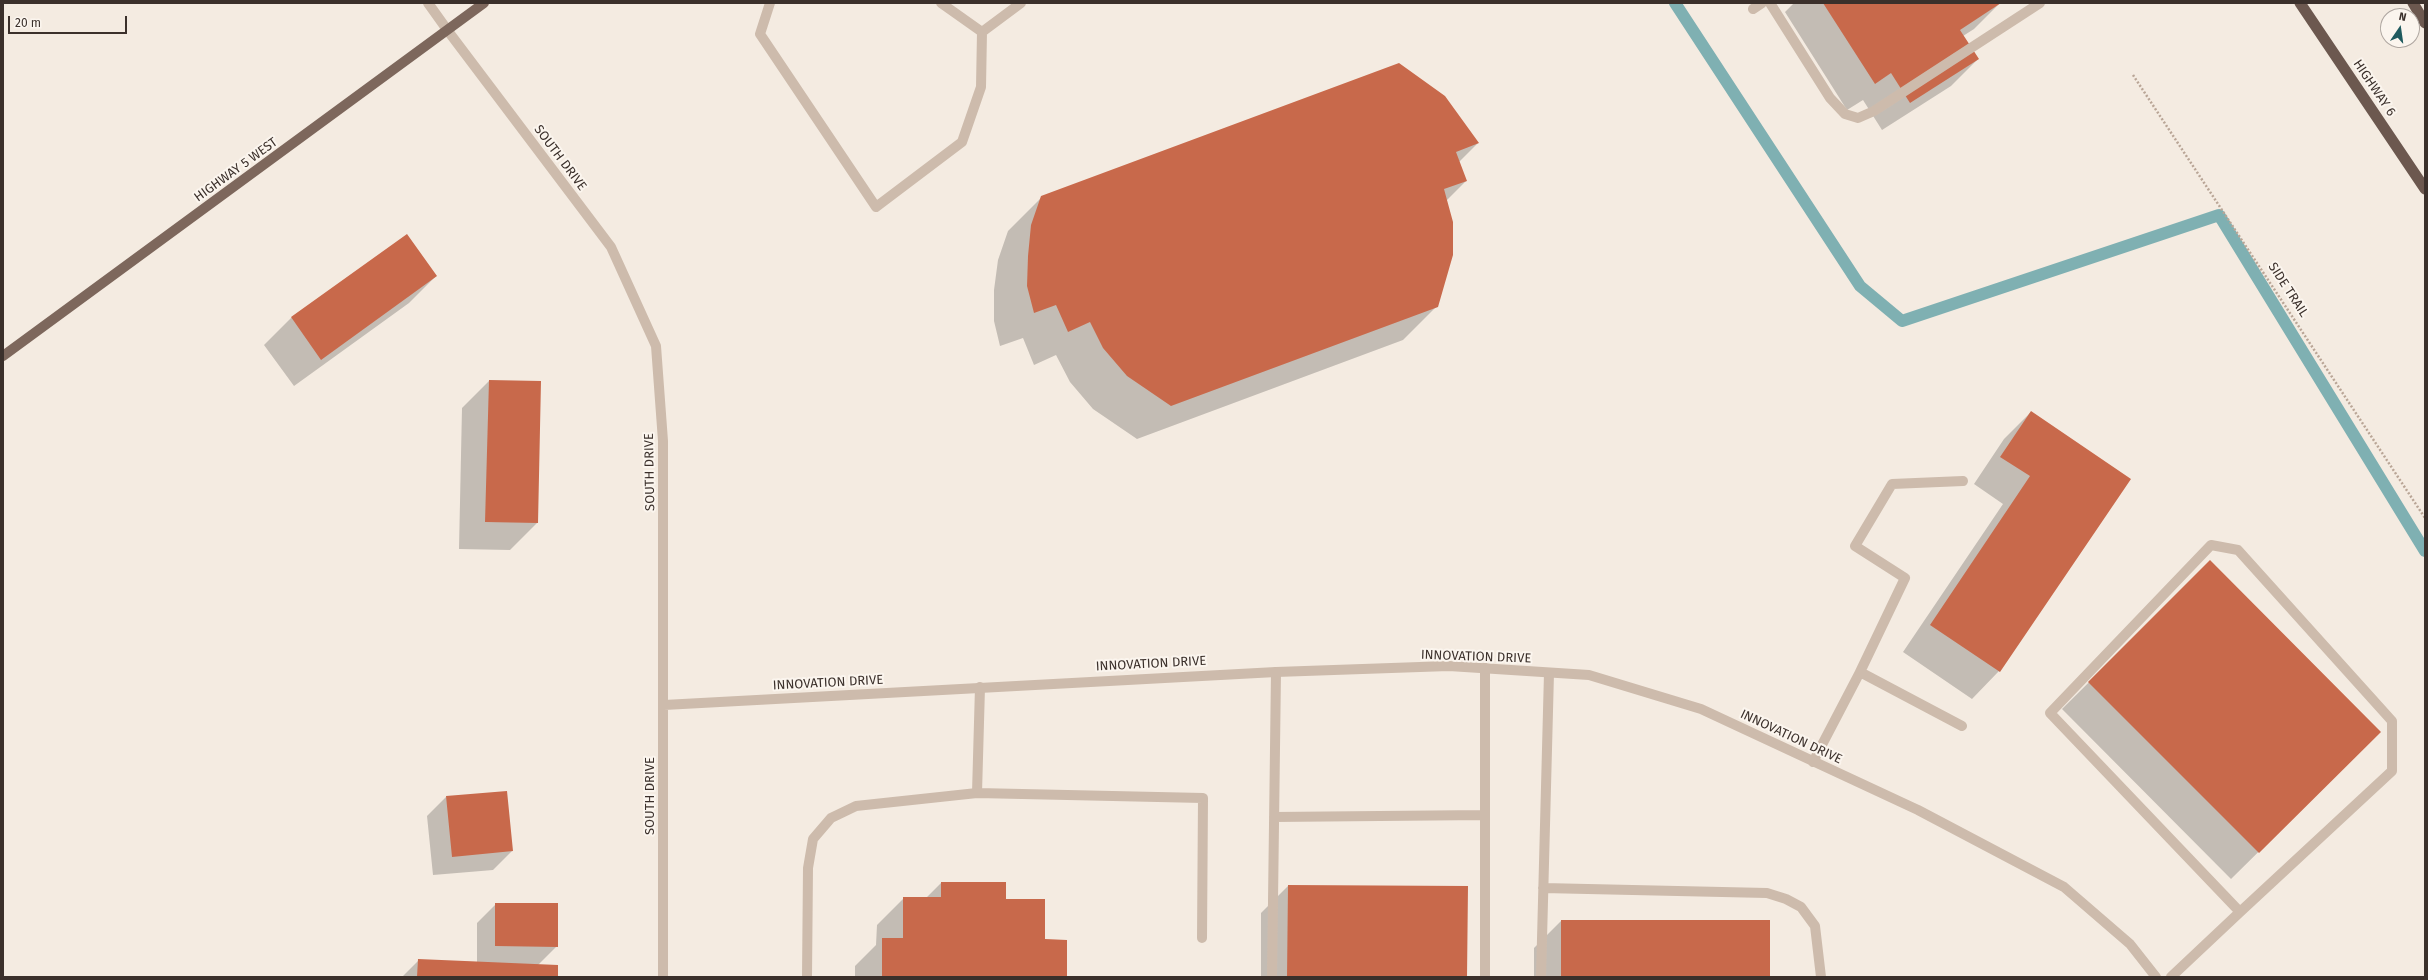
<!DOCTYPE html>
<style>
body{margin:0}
#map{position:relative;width:2428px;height:980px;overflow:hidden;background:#f4ebe1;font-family:"Fira Sans",sans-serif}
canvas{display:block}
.frame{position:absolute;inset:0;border:4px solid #3b302b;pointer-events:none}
.north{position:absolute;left:2380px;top:8px;width:40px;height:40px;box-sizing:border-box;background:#fbf5ee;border:1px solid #aea6a0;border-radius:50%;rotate:13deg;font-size:11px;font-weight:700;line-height:16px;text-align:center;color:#3b302b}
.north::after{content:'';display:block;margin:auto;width:14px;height:18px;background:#1f5a5e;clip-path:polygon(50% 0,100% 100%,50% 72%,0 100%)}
.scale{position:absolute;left:8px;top:16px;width:119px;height:18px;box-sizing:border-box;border:2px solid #3b302b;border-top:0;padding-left:5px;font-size:12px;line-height:14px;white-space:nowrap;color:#3b302b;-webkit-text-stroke:3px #fbf5ee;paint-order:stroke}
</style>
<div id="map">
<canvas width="2428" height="980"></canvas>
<div class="frame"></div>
<div class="north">N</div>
<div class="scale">20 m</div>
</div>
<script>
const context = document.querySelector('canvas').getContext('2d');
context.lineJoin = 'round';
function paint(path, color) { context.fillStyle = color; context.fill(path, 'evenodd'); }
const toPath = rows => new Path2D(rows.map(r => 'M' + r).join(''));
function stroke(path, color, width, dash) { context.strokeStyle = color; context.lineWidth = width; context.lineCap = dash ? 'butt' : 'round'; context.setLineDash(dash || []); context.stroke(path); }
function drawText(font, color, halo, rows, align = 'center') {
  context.font = font + ' "Fira Sans",sans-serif'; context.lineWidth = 4; context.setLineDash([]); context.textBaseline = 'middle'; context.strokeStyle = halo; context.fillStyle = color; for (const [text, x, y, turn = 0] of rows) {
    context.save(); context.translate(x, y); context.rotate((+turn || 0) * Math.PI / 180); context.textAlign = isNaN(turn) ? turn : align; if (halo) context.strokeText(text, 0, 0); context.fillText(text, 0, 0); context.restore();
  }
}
paint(toPath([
 [1794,3,2000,3,1974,29,1963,36,1978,59,1951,86,1882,130,1863,100,1847,110,1785,12],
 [1478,143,1459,162,1466,181,1446,201,1437,306,1403,340,1137,439,1093,409,1070,382,1056,355,1034,365,1023,338,1000,346,994,321,994,290,998,260,1008,231,1042,197],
 [407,235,436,276,409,303,294,386,264,345,291,318],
 [489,381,540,382,537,523,510,550,459,549,462,408],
 [2031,412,2129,479,1999,671,1972,699,1903,652,2003,504,1974,484,2004,439],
 [2210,562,2380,732,2231,879,2062,709],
 [446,797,512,851,493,870,433,875,427,816],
 [941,883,1005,900,1044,940,1066,977,855,977,855,966,876,945,877,925,904,898,926,898],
 [1288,886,1466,977,1261,977,1261,913],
 [496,904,557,946,538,965,557,977,402,977,419,960,477,962,477,923],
 [1561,921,1769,977,1534,977,1534,948]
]), '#0003');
stroke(toPath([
 [1675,3,1860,286,1902,321,2219,215,2425,551]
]), '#7fb0b2', 12);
paint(toPath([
 [1823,3,2001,3,1960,30,1979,59,1910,103,1891,73,1875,84],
 [1399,63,1445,96,1479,143,1456,152,1467,181,1444,189,1453,222,1453,255,1438,307,1171,406,1127,376,1103,348,1090,322,1068,332,1056,305,1034,313,1027,286,1028,256,1031,225,1041,196],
 [407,234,437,276,321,360,291,317],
 [489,380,541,381,538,523,485,522],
 [2031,411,2131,479,2000,672,1930,625,2030,476,2000,457],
 [2210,560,2381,732,2259,853,2088,682],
 [507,791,513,851,452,857,446,796],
 [941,882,1006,882,1006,899,1045,899,1045,939,1067,940,1067,977,882,977,882,938,903,938,903,897,941,897],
 [1288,885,1468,886,1467,977,1287,977],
 [495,903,558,903,558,947,495,946],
 [1561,920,1770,920,1770,977,1561,977],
 [418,959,558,965,558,977,417,977]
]), '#c8694b');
stroke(toPath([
 [2133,75,2425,518]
]), '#b9a596', 2.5, [2, 2]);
stroke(toPath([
 [428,3,448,31],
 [770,3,760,34,876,207,962,142,981,87,982,32],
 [941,3,982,32],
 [1770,3,1830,98,1845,114,1858,118,1874,111,2040,3],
 [1753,9,1762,3],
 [982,32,1021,3],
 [1860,672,1905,578,1855,546,1892,484,1963,481],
 [980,687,977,793,1203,798,1202,938],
 [1813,762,1860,672,1962,726],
 [1274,817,1485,815],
 [1543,888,1767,893,1786,899,1801,907,1815,926,1821,977],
 [807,977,808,868,813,839,831,818,856,806,977,793],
 [1272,977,1276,672],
 [1485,977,1485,668],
 [1541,977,1549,673],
 [2171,977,2240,912,2392,771,2392,721,2238,550,2211,545,2050,713,2240,912]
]), '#cdbbac', 10);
stroke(toPath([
 [448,31,611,247,656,346,663,441,663,977],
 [664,705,1276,672,1449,666,1589,675,1701,709,1918,810,2064,887,2130,944,2156,977]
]), '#cdbbac', 10);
stroke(toPath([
 [3,356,484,3]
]), '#7d675c', 10);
stroke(toPath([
 [2300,3,2425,189],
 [2413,3,2425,23]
]), '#6c584f', 11);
drawText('13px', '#3b302b', '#fbf5ee', [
 ["HIGHWAY 6",2374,88,56],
 ["SOUTH DRIVE",560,158,53],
 ["HIGHWAY 5 WEST",236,170,-36],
 ["SIDE TRAIL",2288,290,57],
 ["SOUTH DRIVE",650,472,-91],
 ["INNOVATION DRIVE",1476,657,2],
 ["INNOVATION DRIVE",1151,664,-3],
 ["INNOVATION DRIVE",828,683,-3],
 ["INNOVATION DRIVE",1791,737,25],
 ["SOUTH DRIVE",650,796,-90]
]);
</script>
